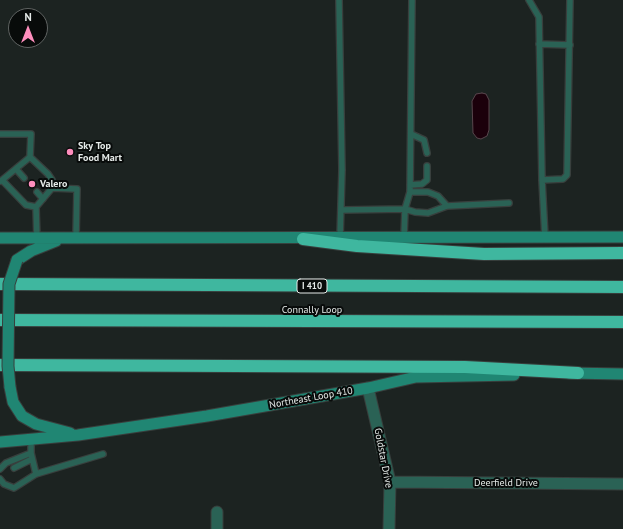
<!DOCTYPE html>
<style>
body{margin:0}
#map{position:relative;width:623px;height:529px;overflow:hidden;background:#1c2321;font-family:"PT Sans",sans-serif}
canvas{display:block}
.north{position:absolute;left:8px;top:8px;width:40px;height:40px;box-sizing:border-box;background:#080b0a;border:1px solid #606463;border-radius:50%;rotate:0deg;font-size:11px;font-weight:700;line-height:16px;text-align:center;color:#e5eae8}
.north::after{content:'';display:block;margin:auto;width:14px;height:18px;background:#fe8ebd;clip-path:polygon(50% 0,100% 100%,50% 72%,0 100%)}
</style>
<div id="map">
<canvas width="623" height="529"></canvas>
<div class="north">N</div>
</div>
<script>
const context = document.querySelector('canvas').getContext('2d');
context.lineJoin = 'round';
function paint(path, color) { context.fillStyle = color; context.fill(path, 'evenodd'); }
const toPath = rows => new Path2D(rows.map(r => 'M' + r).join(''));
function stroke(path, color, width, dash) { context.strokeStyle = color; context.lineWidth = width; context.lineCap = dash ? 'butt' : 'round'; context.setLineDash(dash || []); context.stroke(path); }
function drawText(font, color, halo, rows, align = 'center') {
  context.font = font + ' "PT Sans",sans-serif'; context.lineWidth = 4; context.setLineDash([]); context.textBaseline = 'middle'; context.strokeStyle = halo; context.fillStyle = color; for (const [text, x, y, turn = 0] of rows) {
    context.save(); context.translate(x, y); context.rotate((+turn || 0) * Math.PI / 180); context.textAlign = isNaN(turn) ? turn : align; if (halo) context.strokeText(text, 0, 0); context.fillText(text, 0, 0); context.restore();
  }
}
const water = toPath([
 [482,93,486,94,489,100,489,130,487,136,481,139,477,138,473,133,472,101,476,94,482,93]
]);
paint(water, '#1b000b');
stroke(water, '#58464d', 1);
const service = toPath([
 [339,0,342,170,340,238],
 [529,0,539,17,542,180,545,237],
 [539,44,570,45],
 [0,134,31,134,30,157,1,181],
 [411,134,424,140,427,153],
 [16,169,24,178],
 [542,180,563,179,567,175,570,0],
 [3,181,26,205,36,207,52,188,52,180,48,174,30,157],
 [410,185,422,184,427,180,427,166],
 [52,188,77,189,76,238],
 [37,192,43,199],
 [410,192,428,192,438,196,447,206],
 [36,207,37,239],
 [341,210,405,209,410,192,412,0],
 [404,237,405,209,415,212,428,213,447,206,509,203],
 [31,439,31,453,36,474],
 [14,468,32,459],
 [0,469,6,463,31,453],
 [0,479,4,484,14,488,36,474,103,454]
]);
const minor = toPath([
 [368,388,390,482,389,529],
 [390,482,623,484],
 [217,529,217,512]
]);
const secondary = toPath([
 [0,238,623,237],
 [17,260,31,251,56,241],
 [569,373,623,374],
 [10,387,13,402,22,416,36,424,70,433],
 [0,442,78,435,207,416,368,388,416,377,514,375]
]);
const motorway = toPath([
 [303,239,357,246,484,254,623,253],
 [0,284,623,287],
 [0,320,623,322],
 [0,365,465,367,578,373]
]);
stroke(service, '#383f3d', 8);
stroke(minor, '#383f3d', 13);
stroke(secondary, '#383f3d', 13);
stroke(motorway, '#383f3d', 14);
stroke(service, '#2a6255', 5.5);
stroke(minor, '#2a6255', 11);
stroke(secondary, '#208673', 11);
stroke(motorway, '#3fb79f', 12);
const secondaryBridge = toPath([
 [10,387,8,366,9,284,17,260]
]);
stroke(secondaryBridge, '#383f3d', 13, []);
stroke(secondaryBridge, '#208673', 11);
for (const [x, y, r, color] of [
 [70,152,4,"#fe8ebd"],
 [32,184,4,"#fe8ebd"]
]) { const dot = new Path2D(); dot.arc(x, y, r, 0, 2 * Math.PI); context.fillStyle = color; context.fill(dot); stroke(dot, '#080b0a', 1.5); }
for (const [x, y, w] of [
 [312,286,30]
]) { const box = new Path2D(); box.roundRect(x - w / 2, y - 7, w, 14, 3); context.fillStyle = '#080b0a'; context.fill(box); stroke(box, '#e5eae8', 1); }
drawText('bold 9px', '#e5eae8', null, [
 ["I 410",312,286]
]);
drawText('bold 10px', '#e5eae8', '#080b0a', [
 ["Sky Top",78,146],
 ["Food Mart",78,158],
 ["Valero",40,184]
], 'left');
drawText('10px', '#e5eae8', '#080b0a', [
 ["Connally Loop",312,310],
 ["Northeast Loop 410",311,398,-10],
 ["Goldstar Drive",383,458,79],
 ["Deerfield Drive",506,483]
]);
</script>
